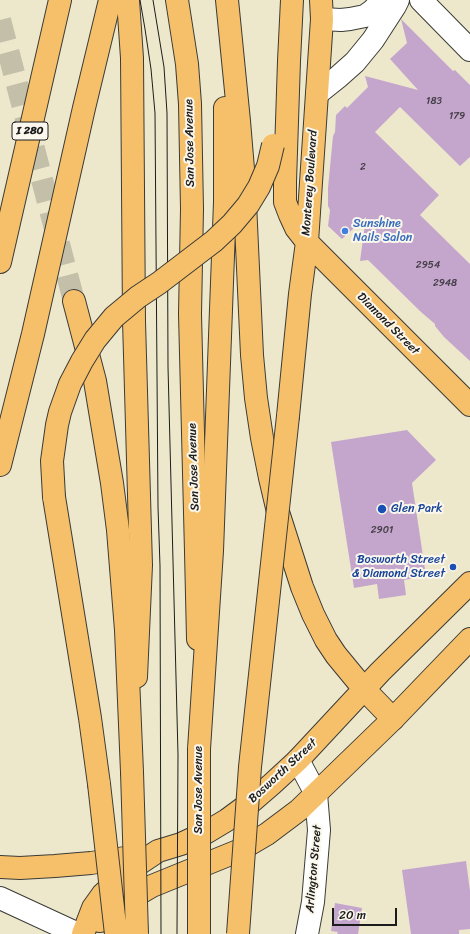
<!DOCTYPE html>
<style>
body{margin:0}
#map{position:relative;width:470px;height:934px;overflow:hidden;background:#ede8cc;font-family:Sriracha,sans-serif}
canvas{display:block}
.scale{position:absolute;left:332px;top:908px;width:65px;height:18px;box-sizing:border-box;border:2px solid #1c1c1c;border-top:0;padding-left:5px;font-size:12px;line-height:14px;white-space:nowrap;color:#1c1c1c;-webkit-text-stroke:3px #fbf7ec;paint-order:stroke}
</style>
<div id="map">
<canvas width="470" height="934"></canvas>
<div class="scale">20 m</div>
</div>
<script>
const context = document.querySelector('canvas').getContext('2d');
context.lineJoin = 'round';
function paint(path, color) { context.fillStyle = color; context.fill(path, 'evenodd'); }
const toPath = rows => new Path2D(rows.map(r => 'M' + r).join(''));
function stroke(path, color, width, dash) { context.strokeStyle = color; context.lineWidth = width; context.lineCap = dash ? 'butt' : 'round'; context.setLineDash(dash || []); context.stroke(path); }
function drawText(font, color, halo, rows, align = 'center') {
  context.font = font + ' Sriracha,sans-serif'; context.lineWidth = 4; context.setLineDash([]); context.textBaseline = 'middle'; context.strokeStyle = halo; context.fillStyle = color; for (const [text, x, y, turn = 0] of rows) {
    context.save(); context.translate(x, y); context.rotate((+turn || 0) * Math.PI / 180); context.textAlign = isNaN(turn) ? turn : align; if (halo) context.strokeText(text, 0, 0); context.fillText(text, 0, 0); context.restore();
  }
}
paint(toPath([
 [401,19,453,71,455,70,470,85,470,157,460,166,400,107,375,132,439,195,420,215,470,264,470,361,444,337,435,326,435,324,421,312,368,260,360,261,366,217,342,239,328,226,330,210,328,206,328,188,333,136,335,132,336,115,345,106,347,108,368,87,365,76,418,90,390,59,407,43],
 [407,430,436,460,412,483,426,576,404,580,406,595,379,599,377,584,354,588,331,442],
 [466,861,470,891,470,929,459,930,459,934,411,934,402,870],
 [335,903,362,908,358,934,337,934,338,932,331,931]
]), '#c4a6cc');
stroke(toPath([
 [0,20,74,301]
]), '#c3bfa9', 22, [22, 11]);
const minor = toPath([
 [421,0,470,50],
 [322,19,341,20,350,19,365,16,372,11,383,0],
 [317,94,337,78,355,62,373,40,395,6,398,0],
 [298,760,316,794,319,830,313,902,307,934],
 [0,898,78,934]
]);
const major = toPath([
 [128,0,132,58,134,321,141,565,136,677],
 [177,0,187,64,190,104,192,209,190,314,196,552,198,639],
 [292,0,289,61,285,182,285,202,290,215,296,228,307,242,470,405],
 [288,416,300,294,307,242,322,19,321,0],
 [54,497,90,718,99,784],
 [0,867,20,868,55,866,91,863,125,858],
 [100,921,123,903,152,886,238,851,267,834,299,810,393,719,470,639],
 [83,934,93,908,103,894,117,881,128,871,158,851,181,844,207,832,227,820,250,803,272,784,298,760,380,672,470,583]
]);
const highway = toPath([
 [227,0,239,121,244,181,252,355,256,398,262,438,270,478,278,512,302,587,313,614,326,640,336,655,364,689,393,719],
 [0,262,60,0],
 [74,301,95,381,112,483,118,530,126,630,132,772],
 [0,465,33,334,84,108,110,0],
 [199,749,212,551,225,202,225,108]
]);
stroke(minor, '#3b3b36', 24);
stroke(major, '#3b3b36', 24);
stroke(highway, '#3b3b36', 24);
stroke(minor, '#fff', 22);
stroke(major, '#f6c06b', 22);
stroke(highway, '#f6c06b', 22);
stroke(toPath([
 [140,0,145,29,151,69,155,113,158,507,160,566,161,934],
 [153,0,164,67,167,113,168,367,178,755,177,934]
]), '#1c1c1c', 1);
const majorBridge = toPath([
 [54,497,52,461,57,425,60,412,70,384,82,361,95,340,114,317,138,297,159,283,214,241,232,224,248,205,259,187,268,166,273,145],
 [132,772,137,934],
 [99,784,116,934],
 [199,934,199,749],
 [238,934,250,767,288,416]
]);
stroke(majorBridge, '#3b3b36', 24, []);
stroke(majorBridge, '#f6c06b', 22);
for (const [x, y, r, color] of [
 [345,231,4,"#3f7fe0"],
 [382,509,5,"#1a4fb4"],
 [453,567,4,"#1a4fb4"]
]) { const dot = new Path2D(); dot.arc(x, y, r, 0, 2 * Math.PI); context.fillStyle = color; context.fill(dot); stroke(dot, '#fbf7ec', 1.5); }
drawText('10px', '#463e48', null, [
 ["183",434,101],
 ["179",457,116],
 ["2",363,167],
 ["2954",428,265],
 ["2948",445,283],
 ["2901",382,530]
]);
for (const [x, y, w] of [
 [30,131,36]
]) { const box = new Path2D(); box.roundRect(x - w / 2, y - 9, w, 18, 3); context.fillStyle = '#fbf7ec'; context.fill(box); stroke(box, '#1c1c1c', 1); }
drawText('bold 11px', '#1c1c1c', null, [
 ["I 280",30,131]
]);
drawText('12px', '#1c1c1c', '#fbf7ec', [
 ["San Jose Avenue",190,143,-91],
 ["Monterey Boulevard",310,183,-86],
 ["Diamond Street",388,324,45],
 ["San Jose Avenue",194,467,-92],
 ["Bosworth Street",283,771,-43],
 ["San Jose Avenue",199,790,-90],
 ["Arlington Street",314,869,-85]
]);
drawText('12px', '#366cbe', '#fbf7ec', [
 ["Sunshine",353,224],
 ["Nails Salon",353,238]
], 'left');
drawText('12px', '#164399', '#fbf7ec', [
 ["Glen Park",391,509],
 ["Bosworth Street",445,560,"right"],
 ["& Diamond Street",445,574,"right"]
], 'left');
</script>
